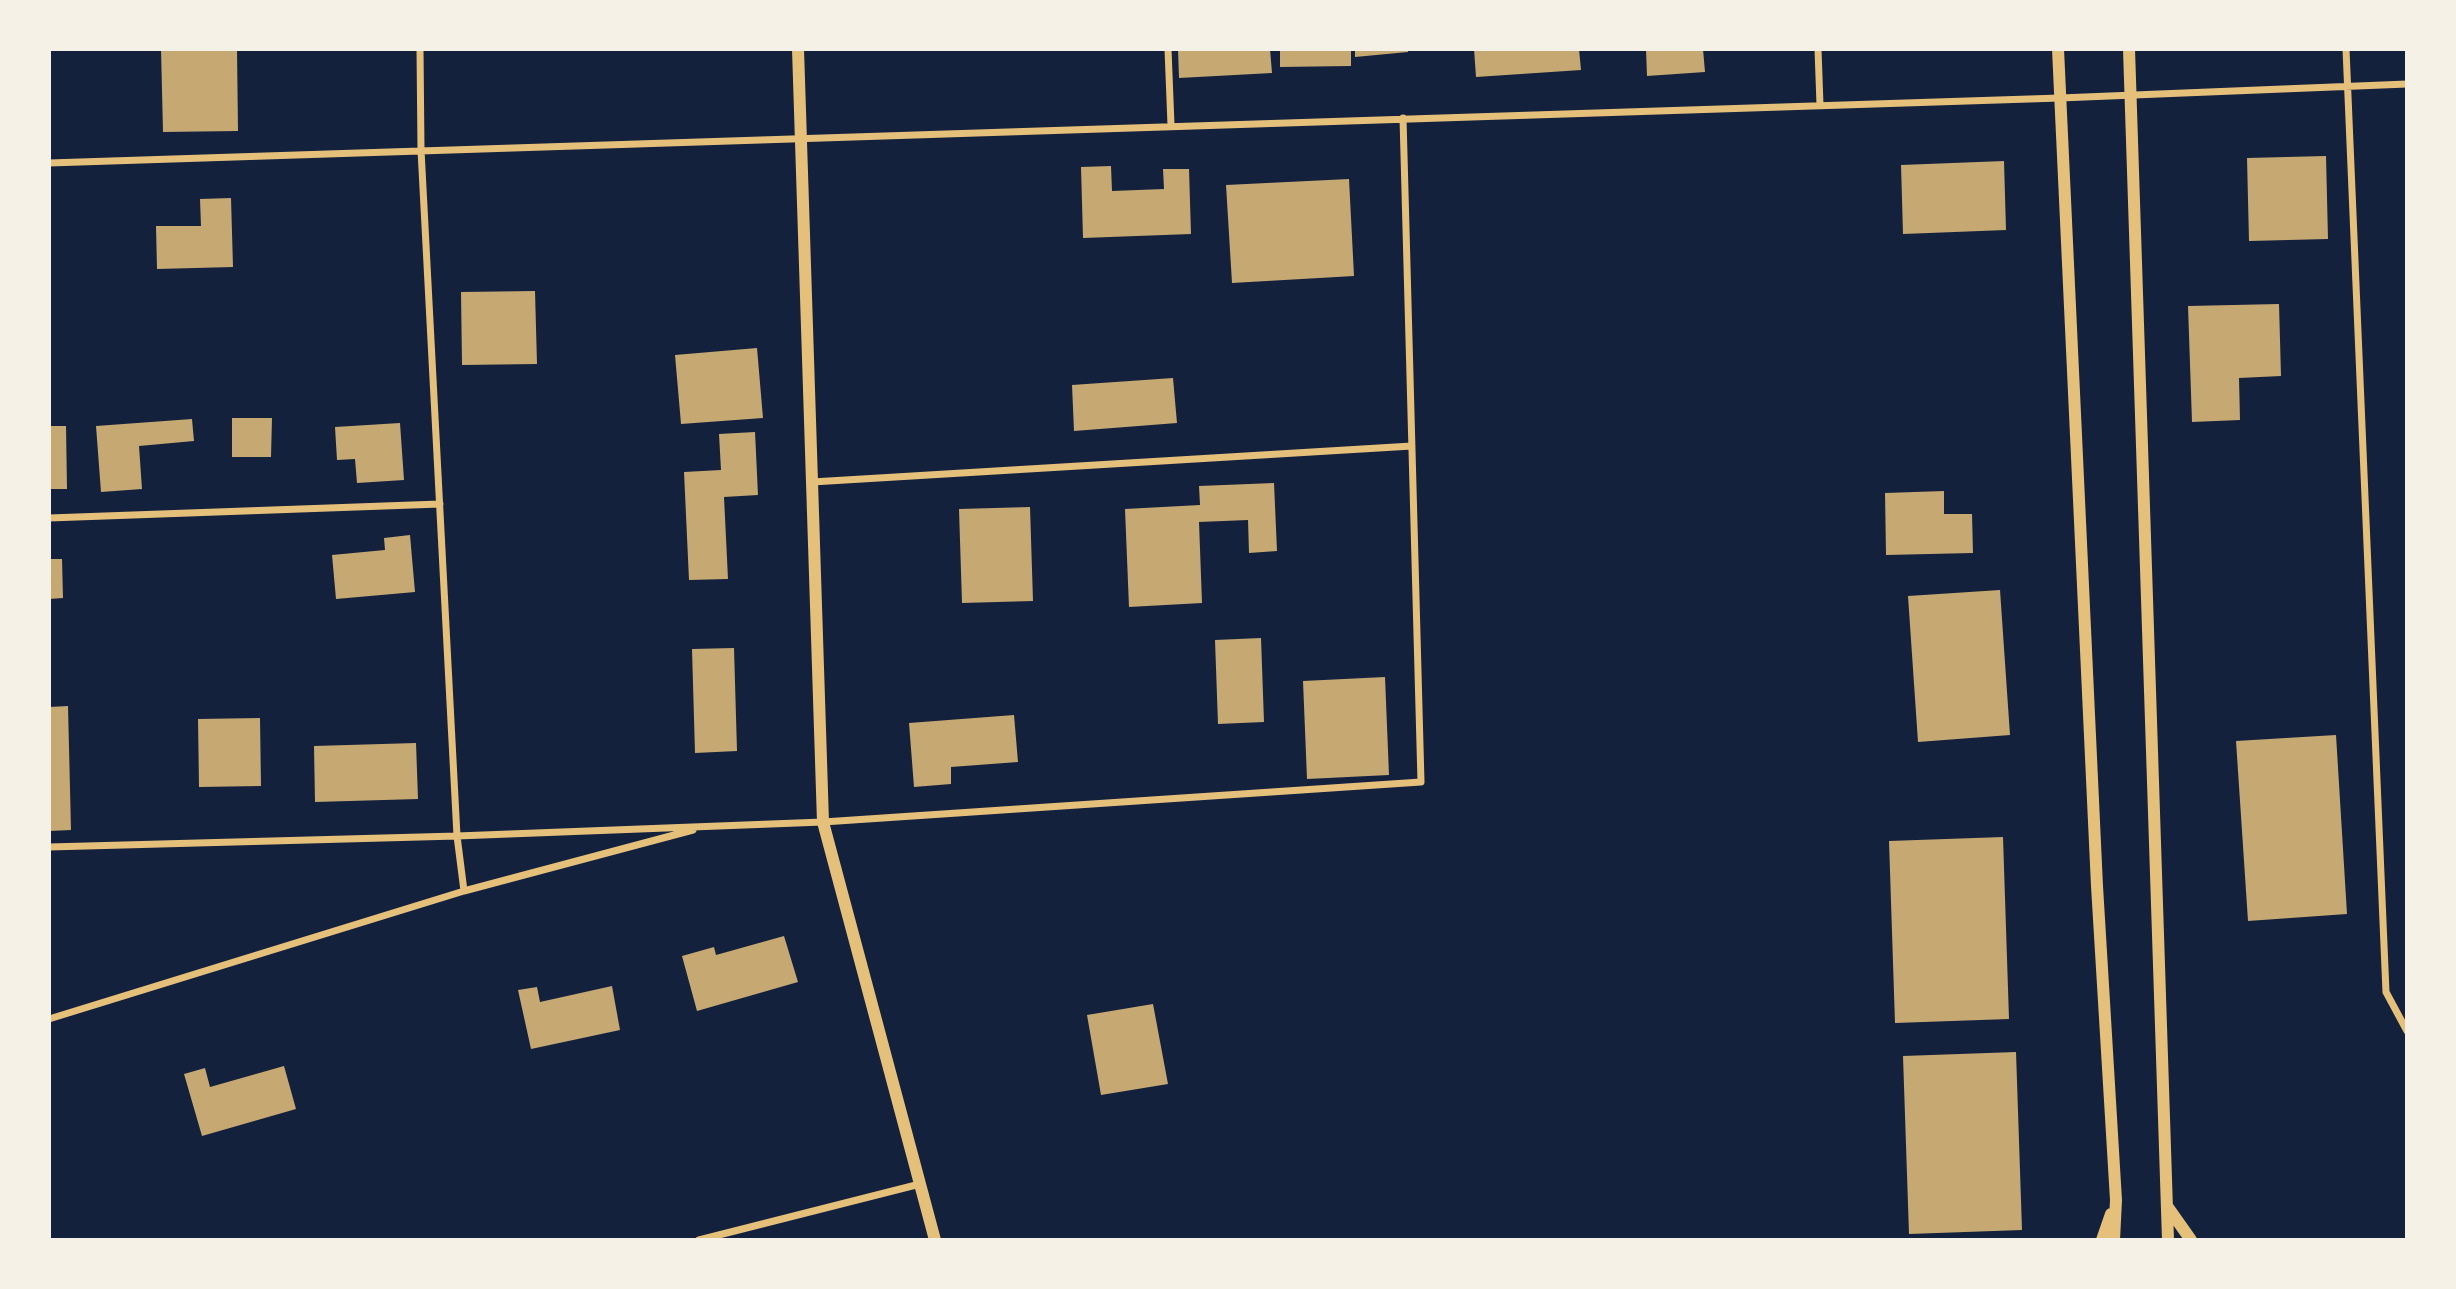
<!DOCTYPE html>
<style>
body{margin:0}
#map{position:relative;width:2456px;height:1289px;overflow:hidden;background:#14213d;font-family:Signika,sans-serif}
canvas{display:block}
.frame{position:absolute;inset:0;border:51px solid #f6f1e7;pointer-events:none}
</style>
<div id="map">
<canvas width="2456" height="1289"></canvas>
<div class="frame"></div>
</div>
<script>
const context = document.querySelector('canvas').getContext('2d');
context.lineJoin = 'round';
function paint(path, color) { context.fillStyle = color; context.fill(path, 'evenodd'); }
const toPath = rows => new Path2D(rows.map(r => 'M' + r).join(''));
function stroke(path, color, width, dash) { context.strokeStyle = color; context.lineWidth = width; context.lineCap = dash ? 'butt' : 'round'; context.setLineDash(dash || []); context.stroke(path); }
paint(toPath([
 [161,49,237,49,238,131,163,132],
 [1178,49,1270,49,1272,73,1179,78],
 [1280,49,1351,49,1351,66,1280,67],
 [1355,49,1408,49,1408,52,1355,57],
 [1474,49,1579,49,1581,70,1476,77],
 [1646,49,1703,49,1705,72,1647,76],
 [2326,156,2328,239,2249,241,2247,158],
 [2004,161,2006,230,1903,234,1901,165],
 [1111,166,1112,191,1164,189,1163,169,1189,169,1191,234,1083,238,1081,167],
 [1349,179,1354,276,1232,283,1226,185],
 [231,198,233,267,157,269,156,226,201,226,200,199],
 [535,291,537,364,462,365,461,292],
 [2279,304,2281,376,2239,378,2240,420,2192,422,2188,306],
 [757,348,763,418,681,424,675,355],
 [1173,378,1177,423,1074,431,1072,385],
 [232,418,272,418,271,457,232,457],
 [192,419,194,441,139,446,142,489,101,492,96,426],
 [400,423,404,480,357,483,355,459,337,460,335,427],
 [49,426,66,426,67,489,49,489],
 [755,432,758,495,724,497,728,579,689,580,684,472,721,470,719,434],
 [1274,483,1277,551,1249,553,1248,520,1199,522,1202,603,1129,607,1125,509,1200,505,1199,486],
 [1944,491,1944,514,1972,514,1973,553,1886,555,1885,493],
 [1030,507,1033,601,962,603,959,509],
 [410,535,415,592,336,599,332,555,385,550,384,538],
 [49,559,62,559,63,598,49,599],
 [2000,590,2010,735,1918,742,1908,596],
 [1261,638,1264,722,1218,724,1215,640],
 [734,648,737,751,695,753,692,649],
 [1385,677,1389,775,1307,779,1303,681],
 [68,706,71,830,49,831,49,707],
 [1014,715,1018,762,951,767,951,784,914,787,909,723],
 [260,718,261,786,199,787,198,719],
 [2336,735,2347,914,2248,921,2236,741],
 [416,743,418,799,315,802,314,746],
 [2003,837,2009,1019,1895,1023,1889,841],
 [784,936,798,982,697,1011,682,956,714,947,716,955],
 [612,986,620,1030,531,1049,518,990,537,987,540,1002],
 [1153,1004,1168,1084,1101,1095,1087,1015],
 [2016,1052,2022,1230,1909,1234,1903,1056],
 [284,1066,296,1109,202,1136,184,1074,205,1068,210,1087]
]), '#c6a872');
stroke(toPath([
 [420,49,421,150,457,836,464,891],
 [1168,49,1171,125],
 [1818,49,1820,105],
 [2346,49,2386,992,2407,1031],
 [49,163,2060,98,2407,84],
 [812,482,1412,446],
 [49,518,440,504],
 [49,847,457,836,823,822,1421,782,1403,118],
 [49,1019,464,891,693,830],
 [699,1240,920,1184]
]), '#e5c07b', 7);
stroke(toPath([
 [798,49,823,822,935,1240],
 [2058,49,2097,886,2116,1200,2114,1240],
 [2129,49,2168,1240],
 [2167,1206,2191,1240],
 [2102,1240,2111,1214]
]), '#e5c07b', 12);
</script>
